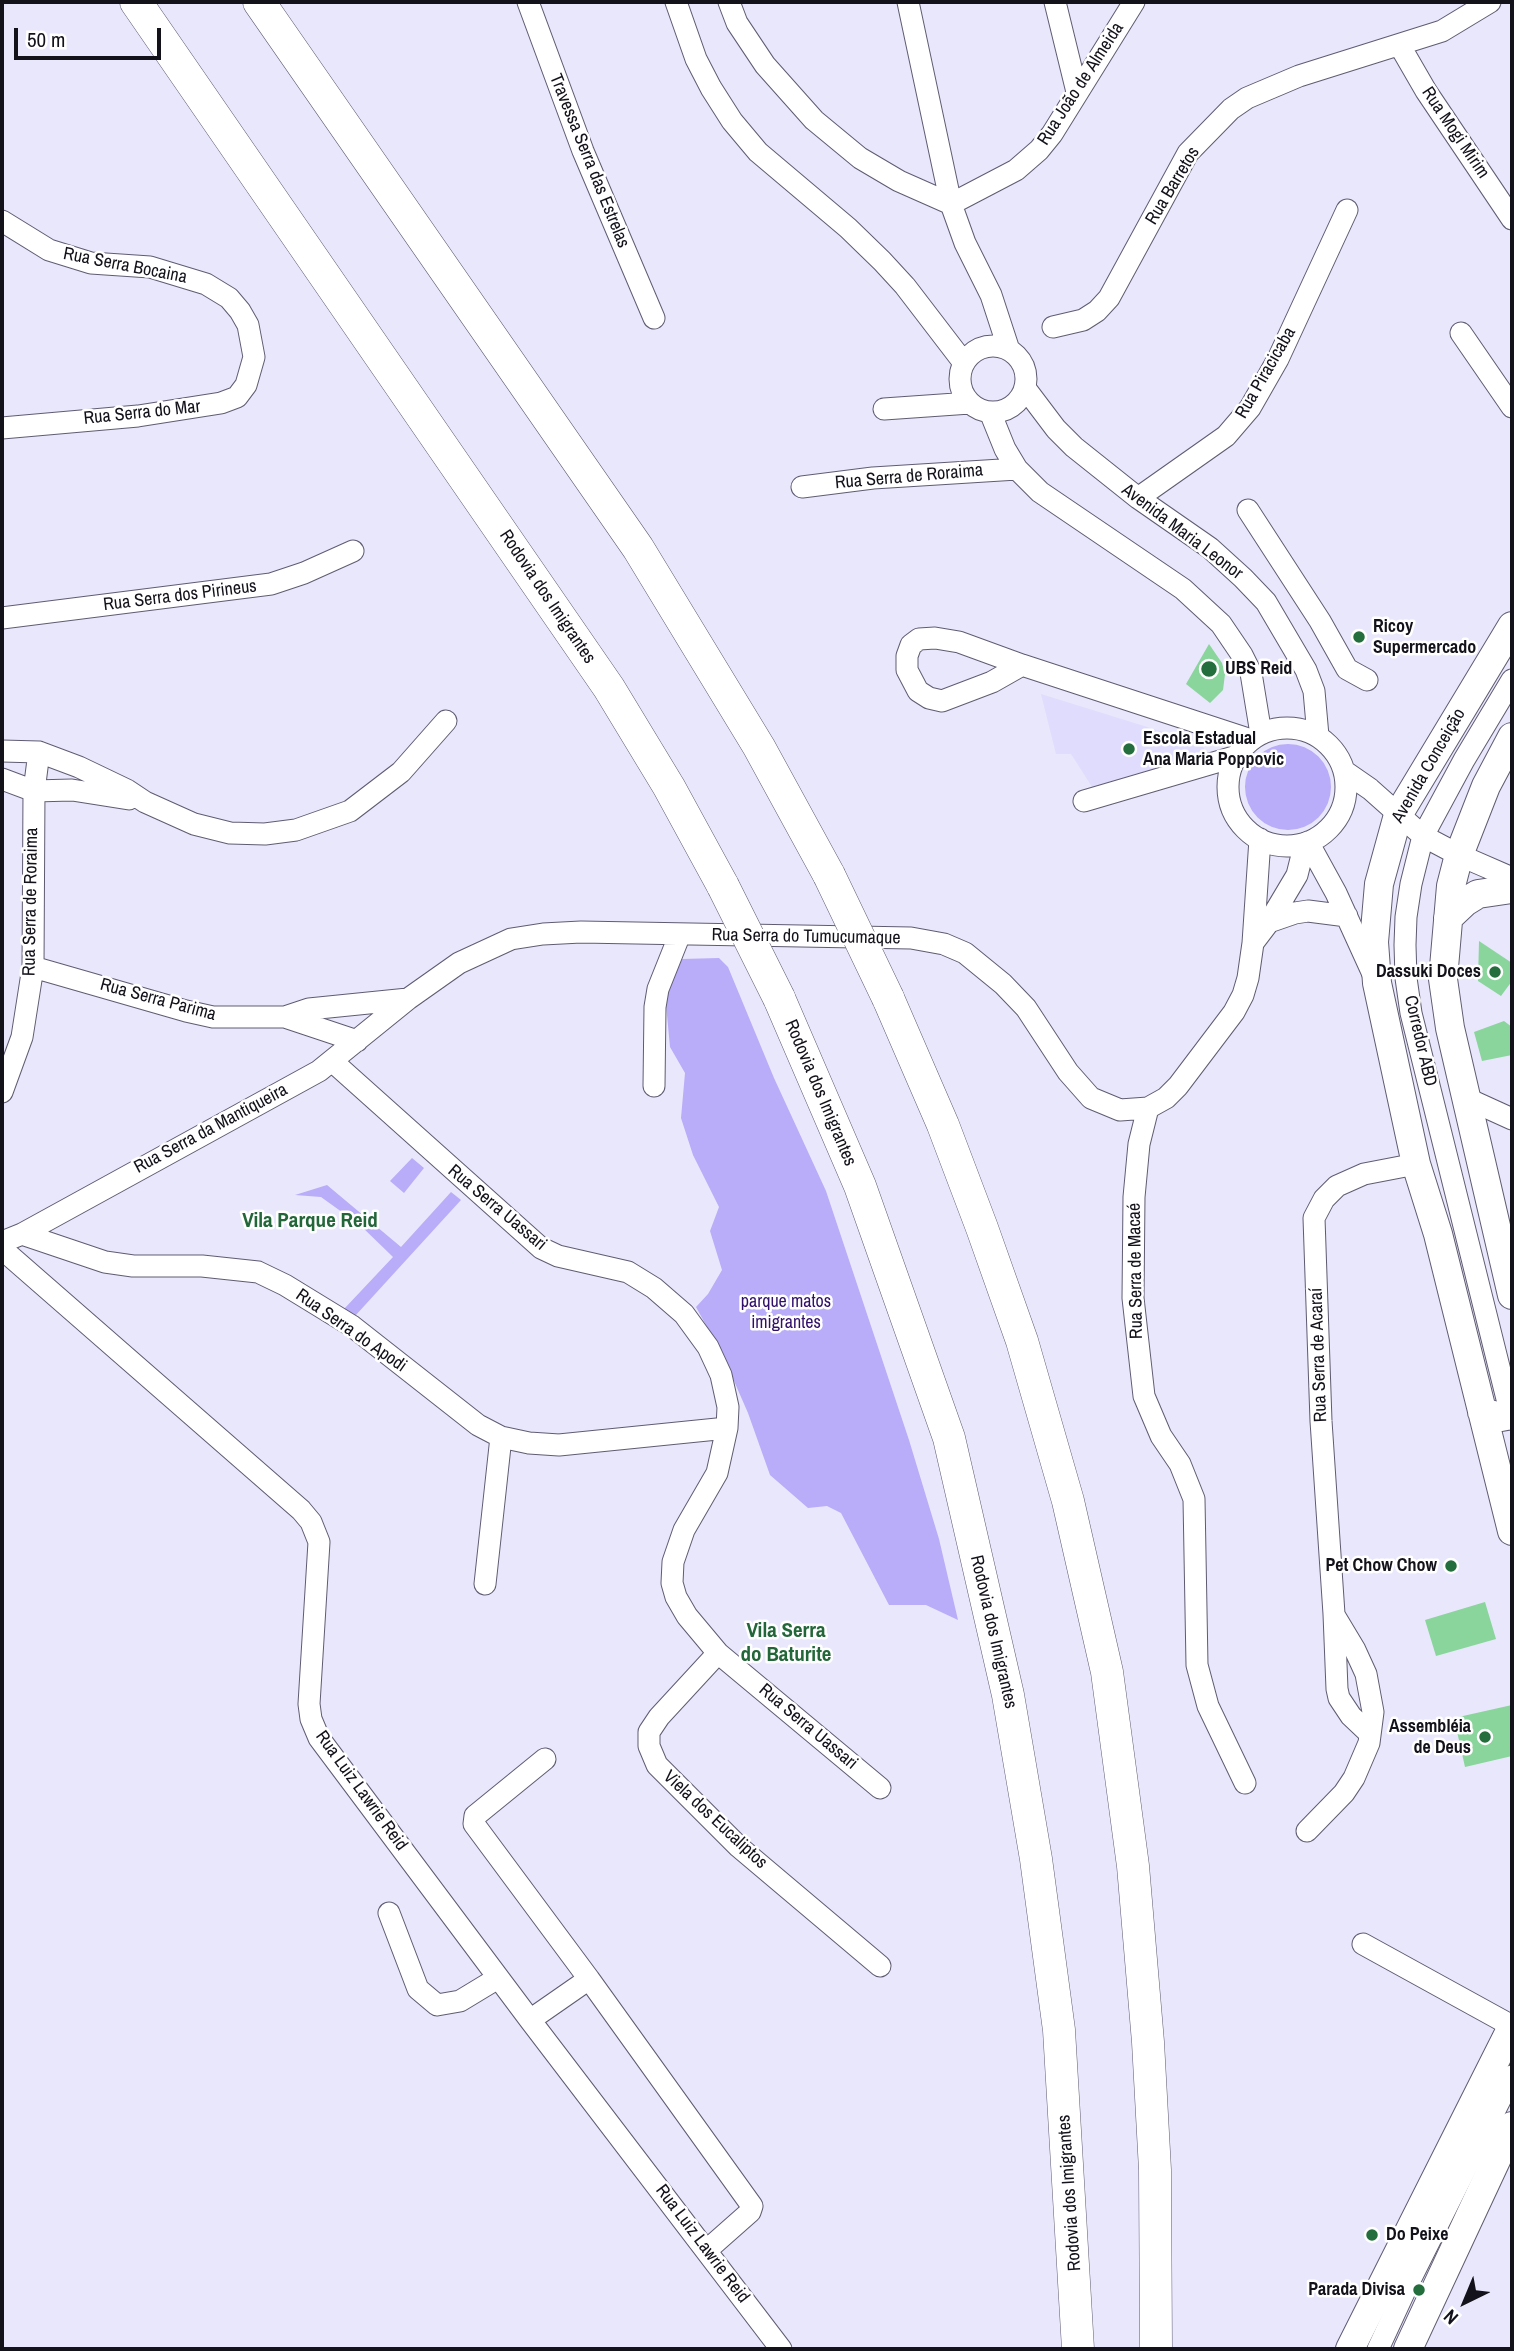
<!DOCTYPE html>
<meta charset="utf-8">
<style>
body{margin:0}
#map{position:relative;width:1514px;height:2351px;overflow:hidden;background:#e9e7fb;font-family:"Archivo Narrow",sans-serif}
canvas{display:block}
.frame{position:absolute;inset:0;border:4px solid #13121a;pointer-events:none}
.north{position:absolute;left:1430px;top:2267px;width:70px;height:70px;-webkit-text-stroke:5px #fff;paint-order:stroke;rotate:223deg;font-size:19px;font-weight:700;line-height:28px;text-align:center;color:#13121a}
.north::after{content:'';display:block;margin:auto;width:24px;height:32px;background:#13121a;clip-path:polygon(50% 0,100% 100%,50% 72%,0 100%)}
.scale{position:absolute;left:14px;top:28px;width:147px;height:32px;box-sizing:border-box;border:4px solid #13121a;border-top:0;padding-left:9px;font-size:21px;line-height:24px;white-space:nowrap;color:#13121a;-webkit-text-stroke:5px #fff;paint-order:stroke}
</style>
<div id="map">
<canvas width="1514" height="2351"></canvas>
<div class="frame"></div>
<div class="north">N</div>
<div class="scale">50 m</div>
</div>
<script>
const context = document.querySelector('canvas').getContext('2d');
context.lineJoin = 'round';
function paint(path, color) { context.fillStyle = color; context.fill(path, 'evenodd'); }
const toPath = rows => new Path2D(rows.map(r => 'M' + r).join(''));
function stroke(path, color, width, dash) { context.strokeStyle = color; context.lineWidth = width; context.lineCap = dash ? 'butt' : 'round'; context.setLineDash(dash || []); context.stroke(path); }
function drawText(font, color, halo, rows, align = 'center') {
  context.font = font + ' "Archivo Narrow",sans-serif'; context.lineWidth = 5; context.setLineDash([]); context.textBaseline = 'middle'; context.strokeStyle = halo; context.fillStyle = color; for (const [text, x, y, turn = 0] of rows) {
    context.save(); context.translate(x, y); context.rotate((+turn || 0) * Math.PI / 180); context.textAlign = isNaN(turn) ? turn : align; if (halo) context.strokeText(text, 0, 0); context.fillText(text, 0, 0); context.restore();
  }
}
paint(toPath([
 [1041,694,1202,744,1207,756,1101,801,1071,754,1056,754]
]), '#e0dcfd');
paint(toPath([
 '1245 787a43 43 0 1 1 86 0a43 43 0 1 1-86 0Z',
 [719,958,728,967,774,1078,826,1191,909,1440,939,1539,958,1620,926,1605,889,1605,841,1513,827,1506,808,1508,770,1475,748,1413,724,1358,696,1307,708,1294,722,1270,710,1231,719,1207,693,1155,681,1118,685,1073,670,1047,664,983,678,968,682,959],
 [412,1158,424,1168,404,1193,390,1181],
 [327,1185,401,1247,451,1192,461,1200,355,1316,344,1309,393,1257,360,1225,321,1197,295,1195]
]), '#b9acf8');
paint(toPath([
 [1209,644,1222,663,1225,674,1223,690,1210,703,1186,684],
 [1479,941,1512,963,1512,981,1501,996,1478,981],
 [1504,1021,1512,1027,1512,1055,1482,1061,1474,1032],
 [1485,1602,1496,1639,1436,1656,1425,1620],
 [1512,1705,1512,1756,1465,1767,1454,1718]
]), '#89d59c');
const minor = toPath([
 [528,2,583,151,654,318],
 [676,2,696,59,711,88,732,121,758,152,848,228,882,261,905,286,964,363],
 [729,2,737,23,765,65,814,120,860,158,899,181,951,204],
 [908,2,951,204,965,243,991,295,1009,350],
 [1055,2,1077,92],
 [1400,46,1426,91,1512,219],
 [951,204,1016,170,1039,150,1052,134,1134,2],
 [2,221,49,250,91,263,150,267,206,284,229,298,240,311,248,325,254,357,246,385,237,397,221,403,138,416,2,428],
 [1053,327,1083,320,1097,311,1109,298,1188,153,1231,109,1247,98,1299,76,1442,31,1490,2],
 [1461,333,1512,407],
 '960 379a33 33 0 1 1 66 0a33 33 0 1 1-66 0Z',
 [1025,388,1056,429,1074,447,1138,498,1210,548,1243,578,1266,602,1306,670,1314,691,1318,736],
 [884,409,970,403],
 [990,412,1005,449,1017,469,1040,492,1183,589,1221,624,1242,655,1251,673,1261,734],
 [802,487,873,478,1017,469],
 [1138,498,1226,436,1250,408,1278,359,1347,210],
 [1248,510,1320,621,1347,669,1367,680],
 [2,618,271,584,304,573,353,551],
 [1022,665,992,682,942,701,929,698,918,691,907,670,907,656,911,645,919,639,935,638,959,642,1022,665,1251,740],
 [1512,680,1464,760,1423,836,1411,884,1406,917,1405,945,1406,978,1411,1013,1512,1419],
 '1228 787a59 59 0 1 1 118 0a59 59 0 1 1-118 0Z',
 [2,751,39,752,79,767,127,790,145,802,194,824,230,833,265,834,296,830,350,811,401,772,446,721],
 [1344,771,1370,789,1423,836,1459,855,1512,878],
 [2,779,34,791,72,790,129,799],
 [1084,801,1237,756],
 [1308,842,1336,893,1372,972],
 [1269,922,1295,913,1308,911,1347,916],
 [1253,943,1269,922,1297,875,1305,843],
 [33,967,186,1011,213,1017,285,1017,309,1009,408,999],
 [285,1017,357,1041],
 [332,1061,541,1248,558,1256,628,1272,654,1288,684,1314,708,1347,721,1375,728,1407,727,1428,717,1473,684,1530,673,1562,672,1583,676,1597,687,1616,718,1653,880,1788],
 [654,1086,655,1007,658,989,680,934],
 [2,1092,22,1037,33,967,34,791,39,752],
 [1468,1099,1512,1119],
 [22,1234,105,1262,133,1266,202,1266,258,1272,285,1285,352,1326,478,1425,501,1437,529,1443,559,1445,727,1428],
 [2,1242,22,1234,319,1071,408,999,459,963,511,939,543,934,581,932,911,938,944,944,965,953,1003,984,1026,1008,1068,1072,1091,1098,1120,1110,1148,1108],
 [2,1249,301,1510,311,1522,319,1542,309,1704,311,1719,319,1738,530,2020,781,2349],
 [485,1584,501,1437],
 [718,1653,659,1717,649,1732,649,1746,657,1765,739,1847,880,1966],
 [1370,1734,1351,1716,1339,1698,1337,1689,1334,1614,1321,1421,1314,1218,1324,1199,1337,1186,1364,1174,1416,1164],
 [545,1759,475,1816,474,1824,589,1979],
 [1245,1783,1208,1706,1197,1665,1194,1499,1180,1464,1161,1436,1144,1396,1133,1298,1134,1197,1139,1144,1148,1108,1166,1098,1178,1086,1234,1012,1243,995,1248,978,1253,943,1260,839],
 [1307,1831,1344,1793,1354,1778,1369,1743,1373,1712,1366,1674,1355,1650,1334,1615],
 [389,1913,418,1989,437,2005,460,2001,498,1978],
 [1363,1944,1512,2026],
 [530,2020,589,1979,752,2206,750,2212,707,2250],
 [1378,2349,1408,2284,1512,2076]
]);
const major = toPath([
 [1512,626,1398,815,1379,884,1374,942,1377,983,1416,1164,1438,1234,1512,1531],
 [1512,737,1486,786,1459,855,1451,886,1443,979,1450,1028,1512,1295],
 [1448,918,1465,902,1478,894,1512,889],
 [1482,1412,1501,1417,1512,1415],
 [1350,2349,1512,2027],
 [1408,2349,1512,2126]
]);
const highway = toPath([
 [136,2,609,688,669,787,723,886],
 [259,2,638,548,759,747,829,875],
 [779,998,860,1186,949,1438,1008,1695,1036,1859,1059,2030,1078,2349],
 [888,998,943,1125,982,1228,1022,1341,1068,1501,1107,1672,1133,1866,1148,2042,1155,2170,1156,2349]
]);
stroke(minor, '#5f5c72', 23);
stroke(major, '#5f5c72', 30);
stroke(highway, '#5f5c72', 33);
stroke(minor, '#fff', 21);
stroke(major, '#fff', 28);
stroke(highway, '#fff', 32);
const highwayBridge = toPath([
 [829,875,888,998],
 [723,886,779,998]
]);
stroke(highwayBridge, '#5f5c72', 33, []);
stroke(highwayBridge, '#fff', 32);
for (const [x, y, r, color] of [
 [1359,637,7,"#236e3c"],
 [1209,669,9,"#236e3c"],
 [1129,749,7,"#236e3c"],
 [1495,972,7,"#236e3c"],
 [1451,1566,7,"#236e3c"],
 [1485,1737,7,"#236e3c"],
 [1372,2235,7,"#236e3c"],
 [1419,2290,7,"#236e3c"]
]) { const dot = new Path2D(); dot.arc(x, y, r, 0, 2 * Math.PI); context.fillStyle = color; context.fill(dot); stroke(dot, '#fff', 2.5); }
drawText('18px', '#13121a', '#fff', [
 ["Rua João de Almeida",1081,84,-57],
 ["Rua Mogi Mirim",1455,133,56],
 ["Travessa Serra das Estrelas",589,161,68],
 ["Rua Barretos",1173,186,-59],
 ["Rua Serra Bocaina",125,266,11],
 ["Rua Piracicaba",1266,373,-60],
 ["Rua Serra do Mar",142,413,-6],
 ["Rua Serra de Roraima",909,477,-5],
 ["Avenida Maria Leonor",1182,532,37],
 ["Rua Serra dos Pirineus",180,596,-7],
 ["Rodovia dos Imigrantes",547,597,56],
 ["Avenida Conceição",1429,766,-60],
 ["Rua Serra de Roraima",31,902,-89],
 ["Rua Serra do Tumucumaque",806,937,1],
 ["Rua Serra Parima",158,1000,15],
 ["Corredor ABD",1420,1041,77],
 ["Rodovia dos Imigrantes",820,1093,67],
 ["Rua Serra da Mantiqueira",211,1129,-28],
 ["Rua Serra Uassari",497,1208,40],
 ["Rua Serra de Macaé",1136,1271,-91],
 ["Rua Serra do Apodi",351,1331,35],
 ["Rua Serra de Acaraí",1319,1355,-92],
 ["Rodovia dos Imigrantes",993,1632,77],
 ["Rua Serra Uassari",808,1727,40],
 ["Rua Luiz Lawrie Reid",361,1791,54],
 ["Viela dos Eucaliptos",715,1820,43],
 ["Rodovia dos Imigrantes",1070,2193,-94],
 ["Rua Luiz Lawrie Reid",702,2244,53]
]);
drawText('bold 18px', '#13121a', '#fff', [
 ["Ricoy",1373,627],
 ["Supermercado",1373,648],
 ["UBS Reid",1225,669],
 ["Escola Estadual",1143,739],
 ["Ana Maria Poppovic",1143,760],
 ["Dassuki Doces",1481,972,"right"],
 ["Pet Chow Chow",1437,1566,"right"],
 ["Assembléia",1471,1727,"right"],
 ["de Deus",1471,1748,"right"],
 ["Do Peixe",1386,2235],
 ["Parada Divisa",1405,2290,"right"]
], 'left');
drawText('18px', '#31106a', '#fff', [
 ["parque matos",786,1302],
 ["imigrantes",786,1323]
]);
drawText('bold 21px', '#236639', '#fff', [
 ["Vila Parque Reid",310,1221],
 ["Vila Serra",786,1631],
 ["do Baturite",786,1655]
]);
</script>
